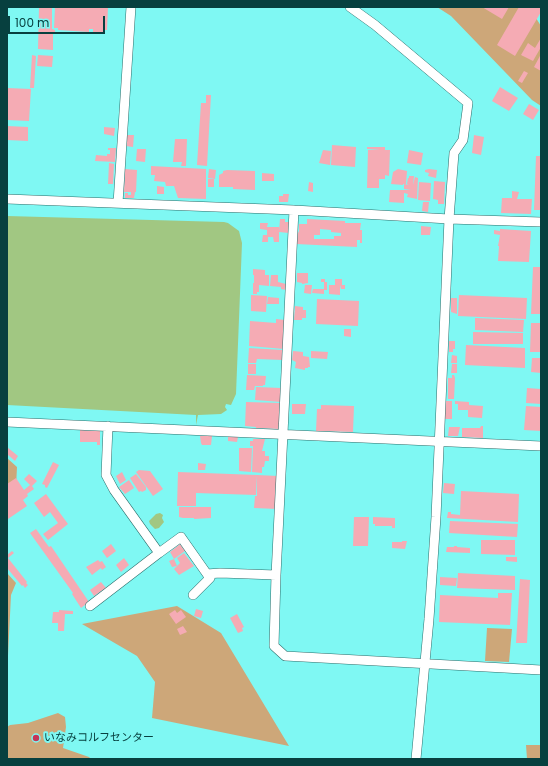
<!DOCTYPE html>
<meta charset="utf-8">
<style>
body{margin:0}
#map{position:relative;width:548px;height:766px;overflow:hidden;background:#7ff8f3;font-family:Poppins,sans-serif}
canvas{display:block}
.frame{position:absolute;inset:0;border:8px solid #07403f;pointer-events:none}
.scale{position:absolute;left:8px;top:16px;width:97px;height:18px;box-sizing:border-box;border:2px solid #07403f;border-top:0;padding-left:5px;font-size:12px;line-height:14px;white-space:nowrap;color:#07403f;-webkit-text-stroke:3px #7ff8f3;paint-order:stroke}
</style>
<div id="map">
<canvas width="548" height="766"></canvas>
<div class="frame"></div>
<div class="scale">100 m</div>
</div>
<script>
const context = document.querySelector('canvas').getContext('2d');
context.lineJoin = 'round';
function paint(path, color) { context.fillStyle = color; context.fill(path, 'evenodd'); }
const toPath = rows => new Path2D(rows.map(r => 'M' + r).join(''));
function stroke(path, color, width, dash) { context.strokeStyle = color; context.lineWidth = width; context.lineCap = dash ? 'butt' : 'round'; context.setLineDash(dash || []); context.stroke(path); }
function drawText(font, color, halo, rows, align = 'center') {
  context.font = font + ' Poppins,"Noto Sans JP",sans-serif'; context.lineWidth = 4; context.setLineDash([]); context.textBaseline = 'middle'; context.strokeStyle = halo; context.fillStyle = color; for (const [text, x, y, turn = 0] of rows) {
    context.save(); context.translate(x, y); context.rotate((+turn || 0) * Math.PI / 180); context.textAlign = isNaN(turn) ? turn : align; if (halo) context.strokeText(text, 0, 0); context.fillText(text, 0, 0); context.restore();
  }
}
paint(toPath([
 [437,7,529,7,541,26,541,106,532,100,451,16],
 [7,458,17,467,16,487,7,486],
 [7,573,16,583,11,595,7,676],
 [177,606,221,633,289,746,152,718,155,682,137,656,82,624],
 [487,628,512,629,509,662,485,661],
 [58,713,65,717,66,727,63,748,89,757,91,759,7,759,7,727,10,725,28,723],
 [526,745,541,745,541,759,527,759]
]), '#cda779');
paint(toPath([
 [7,216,224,222,228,223,239,231,242,243,236,394,231,405,226,404,225,407,227,410,221,414,198,415,196,425,196,415,7,405],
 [160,513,163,515,162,518,164,522,159,528,155,529,150,524,149,521,156,514]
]), '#a1c782');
paint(toPath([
 [39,7,52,8,52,29,55,30,55,34,53,34,53,50,38,49],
 [55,7,108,7,107,30,103,30,103,32,93,32,93,29,89,29,89,32,58,30,58,28,54,28],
 [482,7,509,7,502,19],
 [519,7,541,7,541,12,515,56,497,45],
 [541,38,541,47,533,61,521,55,528,43,535,48],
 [541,54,541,71,534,67],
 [32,55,36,56,34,88,30,88],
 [38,55,53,56,52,67,37,66],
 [524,71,528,73,522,83,518,81],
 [500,87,518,98,509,111,492,101],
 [7,88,31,89,29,121,7,120],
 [206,95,211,95,207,166,197,165,201,103,206,103],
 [529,104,539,110,533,120,523,114],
 [7,126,28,127,28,141,7,140],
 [104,127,115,128,114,136,104,134],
 [127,135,134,135,133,147,126,146],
 [474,135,484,137,481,155,472,153],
 [175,139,187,139,186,166,181,166,182,162,173,162],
 [332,145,356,147,355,167,331,165],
 [367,147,385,147,385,150,390,150,389,176,385,175,385,179,379,179,379,188,367,188,368,150,380,150,367,149],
 [108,148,116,148,115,162,95,161,96,155,107,156,107,154,110,154,110,150,108,150],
 [137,149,146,149,145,162,136,161],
 [323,150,331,151,330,165,319,163],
 [409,150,423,153,421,165,407,163],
 [536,156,541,156,541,210,534,210],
 [109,163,114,164,113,184,108,184],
 [151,166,206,169,206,199,178,198,174,186,166,186,165,182,154,181,155,175,151,175],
 [125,169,137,170,136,192,135,192,134,198,125,198,125,193,128,193,128,195,131,195,131,192,124,192],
 [209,169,216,170,215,179,208,178],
 [398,169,407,171,406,184,403,184,403,185,391,184,393,172],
 [429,169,437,170,436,178,428,176,429,173,425,172,425,170],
 [227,170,255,171,255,190,233,189,233,187,219,187,219,175,223,173,223,171],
 [262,173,274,174,274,181,262,181],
 [409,176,414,176,413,185,415,177,418,178,417,199,407,197,408,194,404,193,404,203,389,202,390,190,411,190,404,189,404,184,409,185,407,184,408,178,409,178],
 [208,179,214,179,214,187,208,187],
 [434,181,445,182,444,204,438,204,438,200,433,199],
 [309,182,313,183,313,192,308,191],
 [419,182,431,183,430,201,418,200],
 [157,186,164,187,164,194,157,194],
 [512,191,519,192,517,199,532,199,531,214,501,213,502,198,512,198],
 [283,194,289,194,288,202,279,202,279,196,283,196],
 [423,202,429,202,428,212,422,211],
 [280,219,285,219,285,222,289,222,289,233,279,232],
 [307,219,345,221,345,223,361,223,360,230,362,230,362,243,360,243,360,240,357,240,357,247,296,244,296,233,298,233,299,231,299,224,307,224],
 [320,229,331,230,331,232,341,233,341,236,334,236,334,239,314,239,314,235,320,235],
 [260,223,268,223,267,227,279,227,279,242,274,242,273,237,268,237,268,242,262,242,263,235,267,235,267,230,260,229],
 [421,226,431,227,430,235,421,235],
 [500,229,531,231,529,262,498,261,499,246,498,246,500,235,494,234,494,230,500,231],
 [533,267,541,267,541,314,531,314],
 [253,269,265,270,265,275,269,275,269,286,259,285,259,292,257,292,257,294,253,294,253,283,254,283,254,275,253,275],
 [297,273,308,273,308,283,302,284,302,283,297,282],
 [271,275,278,275,278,282,286,284,286,290,281,289,281,287,270,286],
 [321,279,325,279,325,282,327,282,327,290,324,290,324,294,312,293,313,289,324,289,324,282,321,282],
 [335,279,342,279,342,285,345,285,345,289,341,289,340,285,340,295,329,294,329,285,335,285],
 [305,285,312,285,311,294,304,293],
 [251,295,267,296,266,312,251,311],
 [459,295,527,298,526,319,458,316],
 [268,297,279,298,279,304,267,304],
 [451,298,457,298,457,314,451,312],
 [317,299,359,301,358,326,316,324],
 [295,306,303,307,303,310,306,310,306,318,302,318,302,320,294,320],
 [475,318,524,320,523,332,475,330],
 [276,319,285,320,284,349,249,346,250,321,276,323],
 [531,323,541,323,541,352,530,352],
 [344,329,351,329,351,337,344,336],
 [473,332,523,333,523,344,473,344],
 [449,341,455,341,455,349,453,349,453,352,449,352],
 [466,345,525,348,525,368,465,365],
 [249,348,283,350,283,360,257,359,256,363,248,363],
 [293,351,303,352,303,356,309,357,310,367,308,367,308,368,305,368,305,370,295,368,296,362,292,360],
 [311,351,328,352,327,359,311,358],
 [452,355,457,356,457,363,451,363],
 [532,358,541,358,541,373,531,372],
 [248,364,256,364,256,374,248,374],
 [452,364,457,364,457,373,451,373],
 [247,375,266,376,265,385,263,385,263,386,255,386,254,390,246,390],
 [452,375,454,375,455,378,454,399,448,399,448,378,452,378],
 [256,387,281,388,281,402,255,400],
 [527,388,541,389,541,404,526,403],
 [445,401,452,401,452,419,444,419],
 [455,401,469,402,469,405,483,406,482,418,468,417,468,410,458,410,458,404,455,404],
 [246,402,281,403,279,429,256,428,256,427,245,426],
 [292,404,306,404,305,414,292,414],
 [321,405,354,406,353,432,316,431,317,409,321,409],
 [526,406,541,407,541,431,524,430],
 [481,426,483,426,483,438,462,437,462,428,480,428],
 [449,427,460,427,458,436,448,436],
 [80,430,100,431,100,445,97,445,97,442,80,442],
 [200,436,212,436,211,445,202,445,201,443],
 [228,437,238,437,237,442,228,441],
 [253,439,265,439,262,451,265,451,265,456,269,456,269,461,265,461,264,467,262,467,262,473,252,472,253,446,250,446,250,441,253,441],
 [7,447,18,456,15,461,7,454],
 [239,448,252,448,251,472,239,471],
 [53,462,59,465,47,488,45,487,45,485,42,484],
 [198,463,206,464,205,470,198,470],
 [139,470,150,471,163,489,153,496,136,472],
 [122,472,126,480,120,484,116,476],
 [178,472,257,475,256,495,196,493,196,506,177,506],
 [29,474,37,481,32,486,34,489,27,494,28,496,23,500,27,506,8,519,7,484,16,478,24,490,30,485,24,479],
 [136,474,146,487,146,490,142,492,141,491,139,492,130,478],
 [257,475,278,476,277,509,254,508,255,496,257,496],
 [129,480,134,488,125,494,119,487],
 [444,483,455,484,454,494,443,493],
 [461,491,519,494,518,522,447,518,448,512,451,512,451,514,460,515],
 [46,494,68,524,48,540,43,534,58,523,50,512,44,517,34,503],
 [179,507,211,507,211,518,194,519,194,518,183,518,179,517],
 [354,517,369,517,368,546,353,546],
 [373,517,395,518,395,528,392,528,392,526,375,526,375,524,373,524],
 [450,521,518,524,517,537,449,533],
 [36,529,49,547,51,546,89,602,81,608,72,594,73,593,30,533],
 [481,540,515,540,515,555,481,554],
 [402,541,407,541,405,549,392,548,392,542,402,542],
 [111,544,116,551,107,558,102,551],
 [180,544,185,551,174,559,170,552],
 [454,546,457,546,457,547,470,548,470,553,446,552,447,547,454,547],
 [12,551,14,553,8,558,27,582,26,583,28,585,25,588,23,585,22,586,7,568,7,555],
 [184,553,194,566,179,575,174,569,177,566,172,567,169,561,174,559,177,566,180,563,177,558],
 [506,557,517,557,517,562,506,561],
 [124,558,129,565,121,572,116,565],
 [98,560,100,562,102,561,106,567,102,570,101,568,92,575,86,567],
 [458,573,515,576,515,590,457,588],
 [440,577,457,578,456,586,440,585],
 [520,579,530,580,527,643,516,643],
 [101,582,106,588,94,596,90,590],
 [498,593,512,593,510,625,439,622,440,595,498,598],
 [196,609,203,611,201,618,194,616],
 [59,610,73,611,73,614,65,614,64,631,58,631,58,623,52,623,53,612,59,612],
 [175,610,177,613,181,610,186,617,176,624,169,614],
 [237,614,244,627,242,628,243,631,238,633,230,618],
 [183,626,187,632,180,635,177,629]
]), '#f5abb4');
const minor = toPath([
 [350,7,375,25,468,103,463,140,454,153,449,219,436,517,429,619,416,759],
 [7,199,294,210,449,219,541,222],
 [118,203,131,7],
 [294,210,276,575,274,646,285,656,541,670],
 [7,422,541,446],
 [108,426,106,475,114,490,159,553,181,537,207,574,220,573,276,575],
 [193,595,210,578,207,574],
 [90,606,159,553]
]);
stroke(minor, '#2d6e6b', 10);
stroke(minor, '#fff', 9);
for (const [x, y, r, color] of [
 [36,738,4,"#c53557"]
]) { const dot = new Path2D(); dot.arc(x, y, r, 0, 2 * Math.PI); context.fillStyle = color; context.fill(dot); stroke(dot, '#7ff8f3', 1.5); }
drawText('11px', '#07403f', '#7ff8f3', [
 ["いなみコルフセンター",44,738]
], 'left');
</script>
